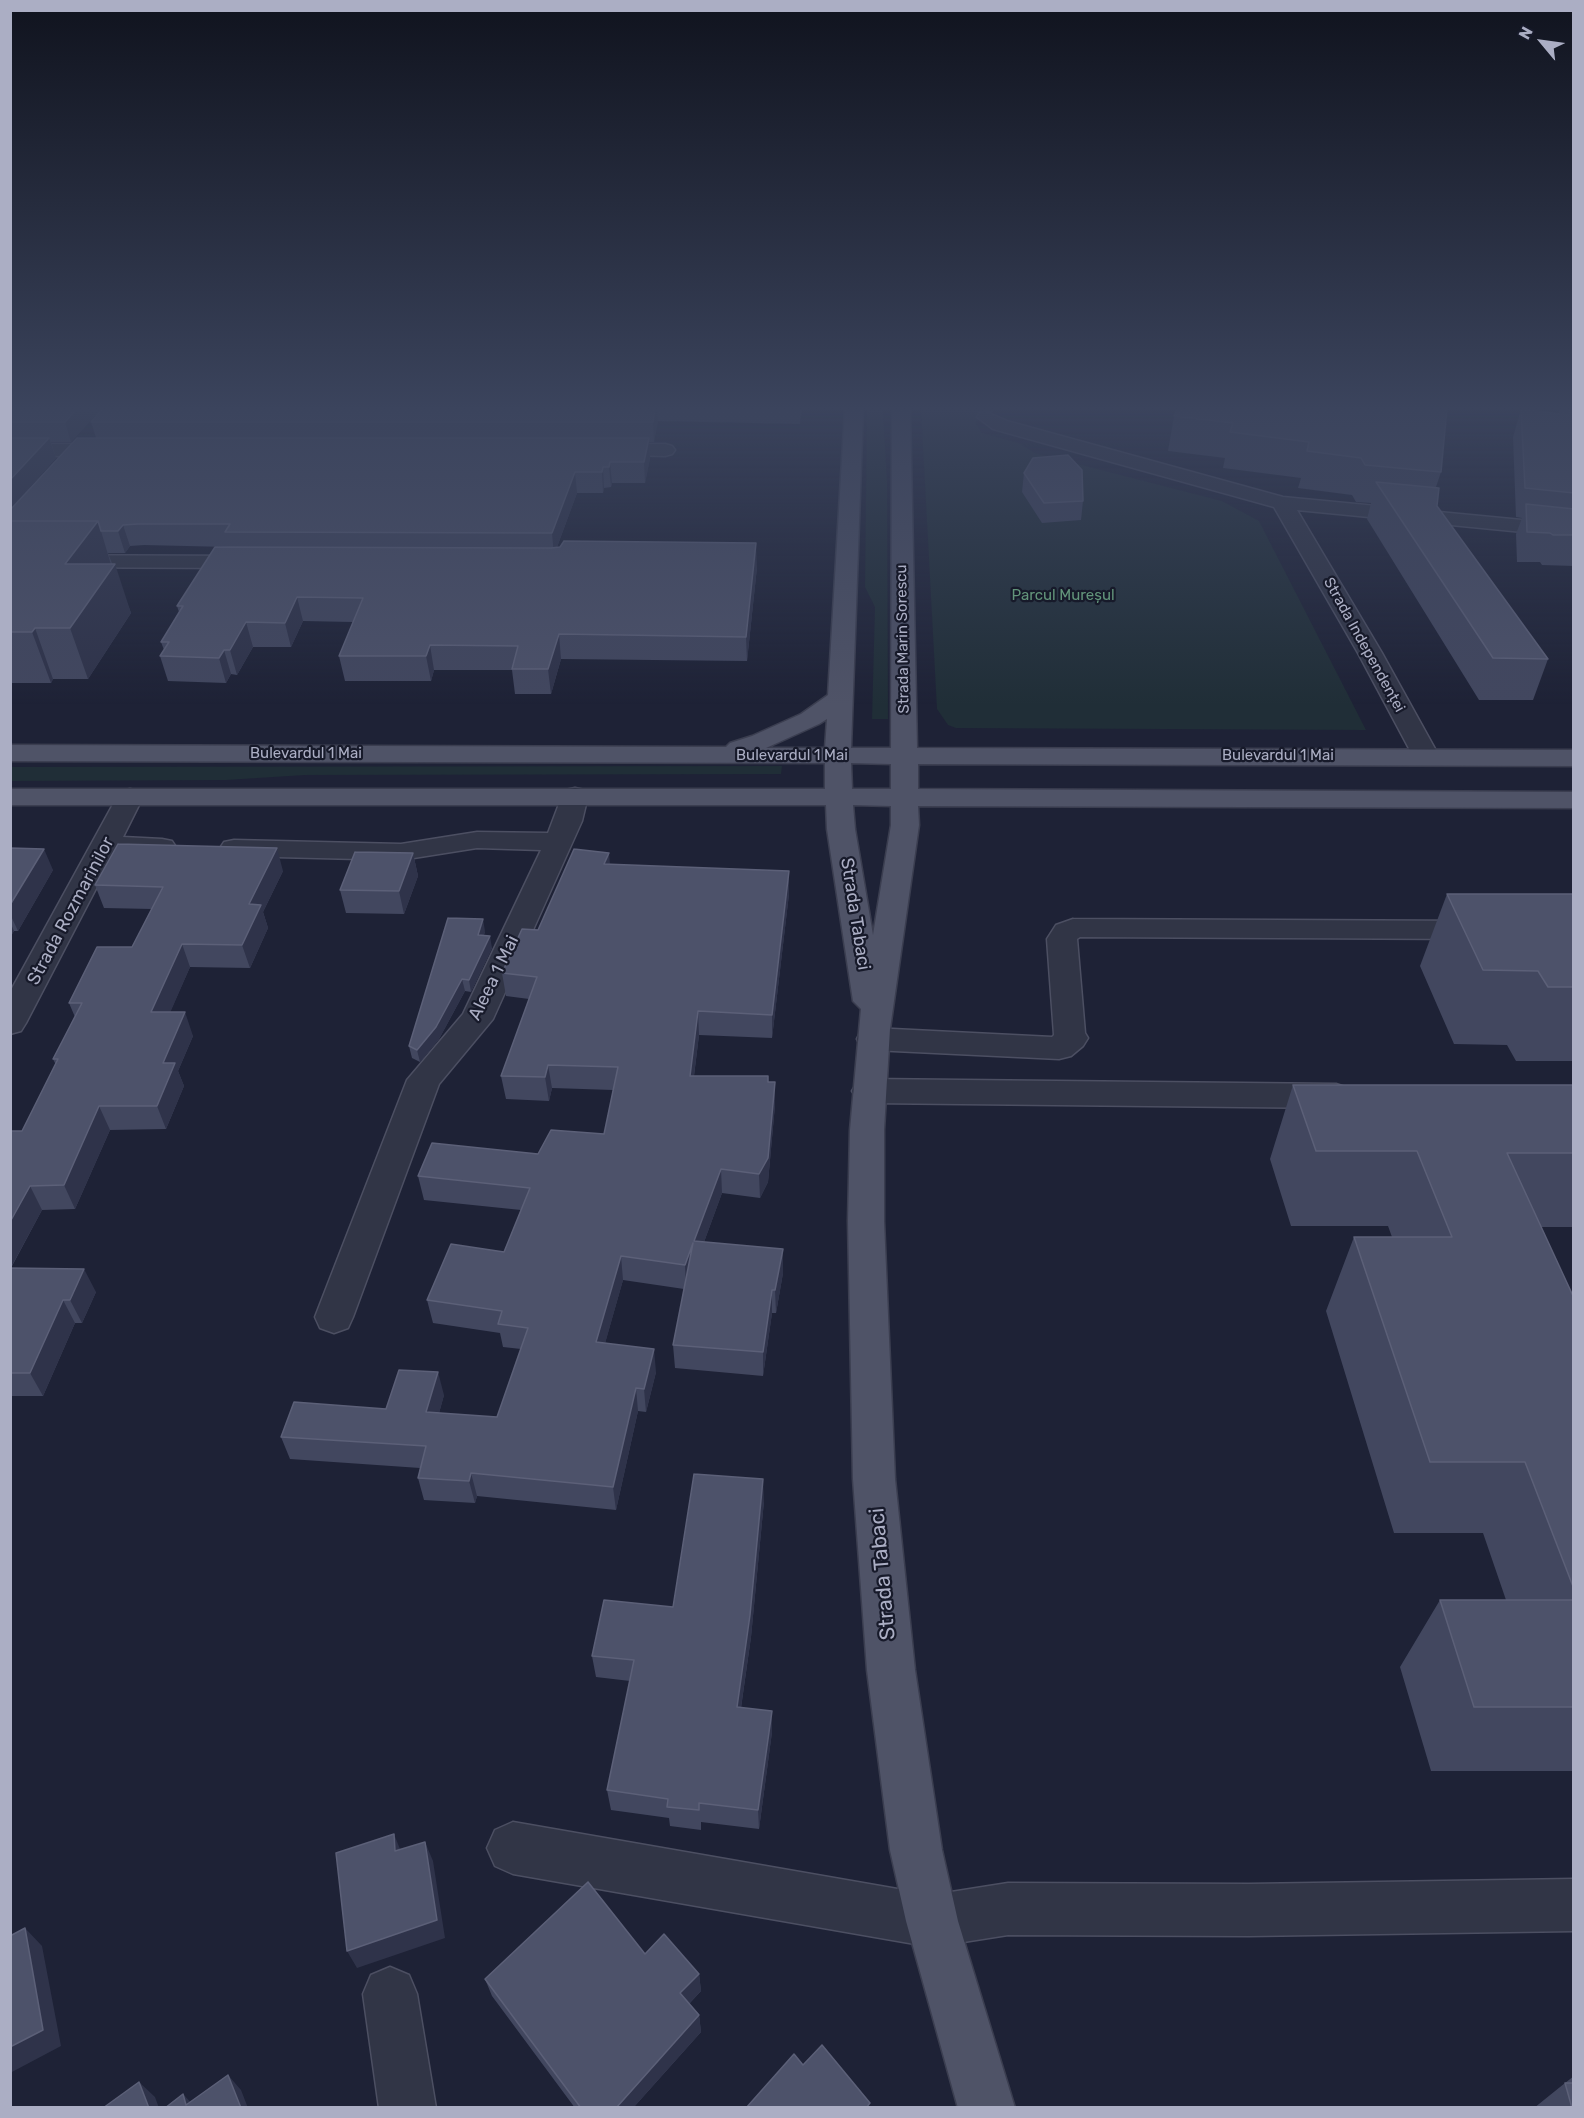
<!DOCTYPE html>
<meta charset="utf-8">
<style>
body{margin:0}
#map{position:relative;width:1584px;height:2118px;overflow:hidden;background:#1e2236;font-family:Rubik,sans-serif}
canvas{display:block}
.frame{position:absolute;inset:0;border:12px solid #abaec4;pointer-events:none}
.north{position:absolute;left:1512px;top:12px;width:60px;height:60px;-webkit-text-stroke:4px #171a2a;paint-order:stroke;rotate:299deg;font-size:16px;font-weight:700;line-height:24px;text-align:center;color:#abaec4}
.north::after{content:'';display:block;margin:auto;width:21px;height:27px;background:#abaec4;clip-path:polygon(50% 0,100% 100%,50% 72%,0 100%)}
</style>
<div id="map">
<canvas width="1584" height="2118"></canvas>
<div class="frame"></div>
<div class="north">N</div>
</div>
<script>
const context = document.querySelector('canvas').getContext('2d');
context.lineJoin = 'round';
function paint(path, color) { context.fillStyle = color; context.fill(path, 'evenodd'); }
const toPath = rows => new Path2D(rows.map(r => 'M' + r).join(''));
function stroke(path, color, width, dash) { context.strokeStyle = color; context.lineWidth = width; context.lineCap = dash ? 'butt' : 'round'; context.setLineDash(dash || []); context.stroke(path); }
function drawText(font, color, halo, rows, align = 'center') {
  context.font = font + ' Rubik,sans-serif'; context.lineWidth = 4.5; context.setLineDash([]); context.textBaseline = 'middle'; context.strokeStyle = halo; context.fillStyle = color; for (const [text, x, y, turn = 0] of rows) {
    context.save(); context.translate(x, y); context.rotate((+turn || 0) * Math.PI / 180); context.textAlign = isNaN(turn) ? turn : align; if (halo) context.strokeText(text, 0, 0); context.fillText(text, 0, 0); context.restore();
  }
}
paint(toPath([
 [867,409,883,409,887,481,888,719,872,719,875,607,865,587],
 [921,409,993,409,993,415,975,422,982,433,1019,443,1035,453,1222,501,1259,521,1366,730,956,728,948,725,937,709],
 [782,766,781,774,305,775,226,780,10,781,11,767]
]), '#202e37');
const minor = toPath([
 [986,412,1007,421,1283,497,1574,525,1574,537,1297,510,1382,653,1439,756,1435,762,1426,764,1417,762,1413,756,1358,653,1274,507,993,429,977,417,980,413,986,412],
 [10,444,111,444,118,446,121,450,118,454,111,456,10,456,10,444],
 [606,444,665,444,672,446,675,450,672,454,665,456,599,454,596,450,599,446,606,444],
 [10,555,250,556,258,557,261,562,258,567,250,568,10,567,10,555],
 [575,788,585,790,588,796,582,821,493,1019,439,1084,353,1317,348,1328,334,1333,320,1328,315,1317,407,1080,463,1014,541,850,477,848,401,860,234,856,224,854,220,848,224,842,234,840,401,844,477,832,548,833,562,796,565,790,575,788],
 [130,789,140,791,143,797,123,837,162,839,172,841,176,847,172,853,162,855,114,854,26,1023,21,1031,10,1034,10,992,117,797,120,791,130,789],
 [1073,919,1479,921,1490,923,1494,930,1490,937,1479,939,1080,937,1077,939,1085,1033,1088,1038,1083,1046,1071,1056,1059,1059,873,1050,861,1047,857,1039,861,1031,873,1028,1052,1037,1054,1035,1047,939,1056,925,1073,919],
 [869,1079,1336,1084,1348,1088,1353,1096,1348,1104,1336,1108,869,1103,857,1099,852,1091,857,1083,869,1079],
 [513,1822,932,1895,1008,1883,1249,1884,1574,1879,1574,1931,1249,1936,1008,1935,932,1947,513,1874,495,1866,487,1848,495,1830,513,1822],
 [390,1967,409,1975,417,1994,436,2108,379,2108,363,1994,371,1975,390,1967]
]);
const major = toPath([
 [845,409,863,409,851,748,891,748,892,409,910,409,917,748,1574,750,1574,766,918,764,918,789,1574,792,1574,808,918,806,919,825,890,1029,884,1130,884,1221,895,1479,915,1670,942,1850,958,1921,1015,2108,958,2108,906,1921,890,1850,867,1670,853,1479,848,1221,850,1130,861,1009,853,1001,827,829,826,805,10,805,10,789,825,789,825,763,10,761,10,745,726,747,730,743,752,736,801,714,828,695,845,409],
 [827,719,825,748,766,748,819,724,827,719],
 [851,763,891,764,891,789,852,789,851,763],
 [853,805,891,806,891,825,873,935,855,829,853,805]
]);
stroke(minor, '#4c4f62', 3);
stroke(major, '#3b3e50', 3);
paint(minor, '#313546');
paint(major, '#4f5367');
paint(toPath([
 [10,409,101,409,71,442,51,442,56,458,10,509],
 [102,409,802,409,800,424,658,421,654,442,649,442,650,458,645,483,612,483,611,487,604,488,603,493,577,493,557,547,757,567,747,661,561,659,551,694,515,694,512,670,434,670,431,681,345,681,339,656,353,622,303,621,291,647,253,647,237,675,231,674,226,683,168,681,160,656,164,650,161,642,179,612,177,606,229,547,144,545,130,546,125,553,108,553,131,613,88,679,53,679,51,683,10,683,10,510,96,438,91,422],
 [1177,409,1441,472,1436,487,1437,506,1548,659,1533,700,1479,700,1367,519,1371,503,1356,502,1352,495,1298,488,1301,478,1223,468,1225,458,1168,451,1174,416],
 [1521,409,1559,414,1559,409,1574,409,1574,566,1542,565,1540,562,1517,562,1516,534,1522,518,1516,517,1513,437],
 [1024,473,1083,501,1081,520,1042,523,1022,492],
 [10,848,53,870,18,931,14,931,10,937],
 [413,853,418,876,404,914,346,913,340,890],
 [610,864,789,894,772,1038,699,1035,694,1076,768,1082,775,1105,768,1182,760,1198,722,1193,704,1242,783,1273,776,1313,772,1313,763,1376,675,1368,673,1345,684,1289,623,1280,605,1343,656,1372,646,1412,638,1411,616,1510,477,1496,475,1503,424,1500,418,1478,420,1468,290,1459,281,1437,386,1409,444,1395,439,1413,497,1417,521,1349,503,1347,500,1333,433,1323,427,1300,504,1252,521,1210,424,1200,418,1176,538,1154,604,1134,613,1090,552,1088,549,1101,506,1099,501,1076,529,999,506,996,502,973,538,930],
 [283,871,263,912,268,928,250,968,190,967,170,1012,193,1036,178,1071,184,1086,166,1129,110,1130,75,1209,42,1210,11,1268,96,1292,82,1323,75,1323,43,1396,10,1396,10,1131,22,1131,56,1065,53,1059,75,1017,69,1003,132,947,152,909,104,908,95,885],
 [1447,894,1574,894,1574,1061,1516,1061,1507,1045,1454,1044,1420,966],
 [485,931,484,935,492,948,471,992,465,991,439,1039,420,1062,412,1058,409,1046],
 [1293,1085,1574,1085,1574,1227,1541,1227,1574,1298,1574,1771,1431,1771,1400,1667,1440,1600,1506,1600,1483,1533,1394,1533,1326,1311,1354,1237,1392,1237,1388,1226,1291,1226,1270,1159],
 [764,1501,751,1637,741,1708,772,1711,772,1732,759,1829,701,1822,701,1830,670,1826,669,1818,611,1810,607,1790,630,1681,596,1677,592,1656,673,1607],
 [645,1954,699,1974,701,1991,689,2004,699,2015,701,2032,633,2108,575,2108,492,1996,485,1979],
 [1574,2076,1574,2108,1534,2108,1565,2083]
]), '#42475f');
paint(toPath([
 [77,409,101,409,71,442,65,422],
 [655,409,657,409,658,421,654,442,653,422],
 [801,409,802,409,800,424],
 [49,438,56,458,10,509,10,480],
 [649,438,650,458,645,483,644,462],
 [610,462,612,483,611,487,609,467],
 [603,467,604,488,603,493,602,472],
 [575,472,577,493,554,555,552,533],
 [98,521,112,568,115,564,131,613,88,679,70,628,65,564],
 [123,525,130,546,125,553,118,531],
 [756,543,757,567,747,661,746,637],
 [297,597,303,621,291,647,285,623],
 [246,622,253,647,237,675,230,650],
 [35,628,53,679,51,683,32,632],
 [559,634,561,659,551,694,548,669],
 [430,645,434,670,431,681,426,656],
 [224,650,231,674,226,683,219,658],
 [277,848,283,871,263,912,268,928,250,968,242,945,249,904],
 [44,849,53,870,18,931,10,914,10,905],
 [413,853,418,876,404,914,399,891],
 [609,853,611,875,604,864],
 [789,871,789,894,772,1038,772,1015],
 [483,919,485,931,480,947,478,935],
 [10,922,14,931,10,937],
 [490,936,492,948,471,992,469,980],
 [182,944,190,967,160,1036,151,1012],
 [462,979,465,991,439,1039,420,1062,417,1050],
 [698,1011,699,1035,691,1099,690,1076],
 [185,1012,193,1036,178,1071,184,1086,166,1129,157,1106,163,1063],
 [548,1065,552,1088,549,1101,545,1077],
 [775,1082,775,1105,768,1182,760,1198,759,1174],
 [99,1106,110,1130,75,1209,64,1185],
 [721,1169,722,1193,696,1264,694,1241],
 [30,1186,42,1210,10,1269,10,1222],
 [693,1243,686,1289,685,1265],
 [783,1249,783,1273,776,1313,775,1290],
 [621,1256,623,1280,599,1365,596,1342],
 [84,1269,96,1292,82,1323,70,1300],
 [772,1290,772,1313,763,1376,763,1352],
 [63,1300,75,1323,43,1396,30,1373],
 [654,1349,656,1372,646,1412,644,1389],
 [438,1372,444,1395,433,1435,426,1412],
 [636,1388,638,1411,616,1510,613,1487],
 [471,1473,477,1496,475,1503,469,1481],
 [763,1479,764,1501,751,1637,738,1728,737,1707],
 [772,1711,772,1732,759,1829,758,1810],
 [394,1834,402,1854,395,1851],
 [425,1842,433,1861,445,1938,357,1968,347,1951],
 [25,1928,42,1946,61,2046,10,2073,10,2047],
 [699,1974,701,1991,683,2010,680,1993],
 [699,2015,701,2032,633,2108,616,2108],
 [228,2075,241,2090,248,2108,241,2108],
 [139,2082,155,2097,159,2108,149,2108],
 [183,2094,196,2108,186,2105]
]), '#2f334a');
const building = toPath([
 [10,409,77,409,65,422,10,422,10,409],
 [102,409,655,409,653,422,91,422,102,409],
 [1177,409,1447,409,1441,472,1365,465,1361,458,1307,451,1309,442,1230,432,1233,423,1174,416,1177,409],
 [1521,409,1569,415,1569,409,1574,409,1574,493,1525,488,1521,409],
 [10,438,49,438,10,480,10,438],
 [77,438,649,438,644,462,610,462,609,467,603,467,602,472,575,472,552,533,225,532,230,524,138,524,123,525,118,531,101,531,98,521,10,521,10,510,77,438],
 [1068,455,1082,470,1083,501,1044,503,1024,473,1033,458,1068,455],
 [1376,482,1439,488,1437,506,1548,659,1493,658,1376,482],
 [1526,504,1574,509,1574,535,1553,535,1550,533,1527,532,1526,504],
 [10,521,98,521,65,564,115,564,70,628,35,628,32,632,10,632,10,521],
 [564,541,756,543,746,637,559,634,548,669,512,669,518,646,430,645,426,656,339,656,363,598,297,597,285,623,246,622,230,650,224,650,219,658,160,656,169,642,161,642,183,606,177,606,215,547,551,548,560,547,564,541],
 [118,844,277,848,249,904,261,905,242,945,182,944,151,1012,185,1012,163,1063,175,1063,157,1106,99,1106,64,1185,30,1186,10,1222,10,1131,22,1131,58,1059,53,1059,82,1003,69,1003,97,947,132,947,163,887,95,885,118,844],
 [10,848,44,849,10,905,10,848],
 [574,849,609,853,604,864,789,871,772,1015,698,1011,690,1076,768,1076,768,1082,775,1082,768,1158,759,1174,721,1169,694,1241,783,1249,775,1290,772,1290,763,1352,673,1345,693,1243,685,1265,621,1256,596,1342,654,1349,644,1389,636,1388,613,1487,471,1473,469,1481,418,1478,426,1446,281,1437,294,1402,386,1409,399,1370,438,1372,426,1412,497,1417,528,1328,498,1324,502,1311,427,1300,451,1244,504,1252,530,1188,418,1176,432,1143,538,1154,551,1130,604,1134,618,1067,548,1065,545,1077,501,1076,537,977,502,973,522,929,538,930,574,849],
 [355,852,413,853,399,891,340,890,355,852],
 [1447,894,1574,894,1574,987,1548,987,1538,971,1483,970,1447,894],
 [448,918,483,919,478,935,490,936,469,980,462,979,436,1027,417,1050,409,1046,448,918],
 [1293,1085,1574,1085,1574,1153,1507,1153,1574,1298,1574,1589,1525,1462,1430,1462,1354,1237,1452,1237,1417,1151,1316,1151,1293,1085],
 [10,1268,84,1269,70,1300,63,1300,30,1373,10,1373,10,1268],
 [694,1474,763,1479,750,1615,737,1707,772,1711,758,1810,699,1803,699,1810,667,1807,668,1799,607,1790,634,1660,592,1656,604,1600,673,1607,694,1474],
 [1440,1600,1574,1600,1574,1707,1474,1707,1440,1600],
 [394,1834,395,1851,425,1842,437,1920,347,1951,336,1853,394,1834],
 [588,1882,645,1954,664,1934,699,1974,680,1993,699,2015,616,2108,581,2108,485,1979,588,1882],
 [25,1928,43,2030,10,2047,10,1936,25,1928],
 [822,2045,870,2103,866,2108,746,2108,794,2054,803,2065,822,2045],
 [228,2075,241,2108,165,2108,183,2094,186,2105,228,2075],
 [139,2082,149,2108,103,2108,139,2082],
 [1565,2083,1574,2083,1574,2108,1572,2108,1565,2083]
]);
paint(building, '#4d526a');
stroke(building, '#5c6078', 1.5);
const sky = context.createLinearGradient(0, 0, 0, 705);
sky.addColorStop(0, '#10131e');
sky.addColorStop(0.58, '#3b445d');
sky.addColorStop(1, '#3b445d00');
context.fillStyle = sky;
context.fillRect(0, 0, 1584, 705);
drawText('15px', '#62947a', '#171a2a', [
 ["Parcul Mureșul",1063,596]
]);
drawText('15px', '#abaec4', '#171a2a', [
 ["Strada Marin Sorescu",903,639,-91],
 ["Strada Independenței",1364,645,61],
 ["Bulevardul 1 Mai",306,754],
 ["Bulevardul 1 Mai",792,756],
 ["Bulevardul 1 Mai",1278,756]
]);
drawText('18px', '#abaec4', '#171a2a', [
 ["Strada Rozmarinilor",71,911,-62],
 ["Strada Tabaci",855,914,81],
 ["Aleea 1 Mai",494,978,-64]
]);
drawText('21px', '#abaec4', '#171a2a', [
 ["Strada Tabaci",883,1574,-95]
]);
</script>
